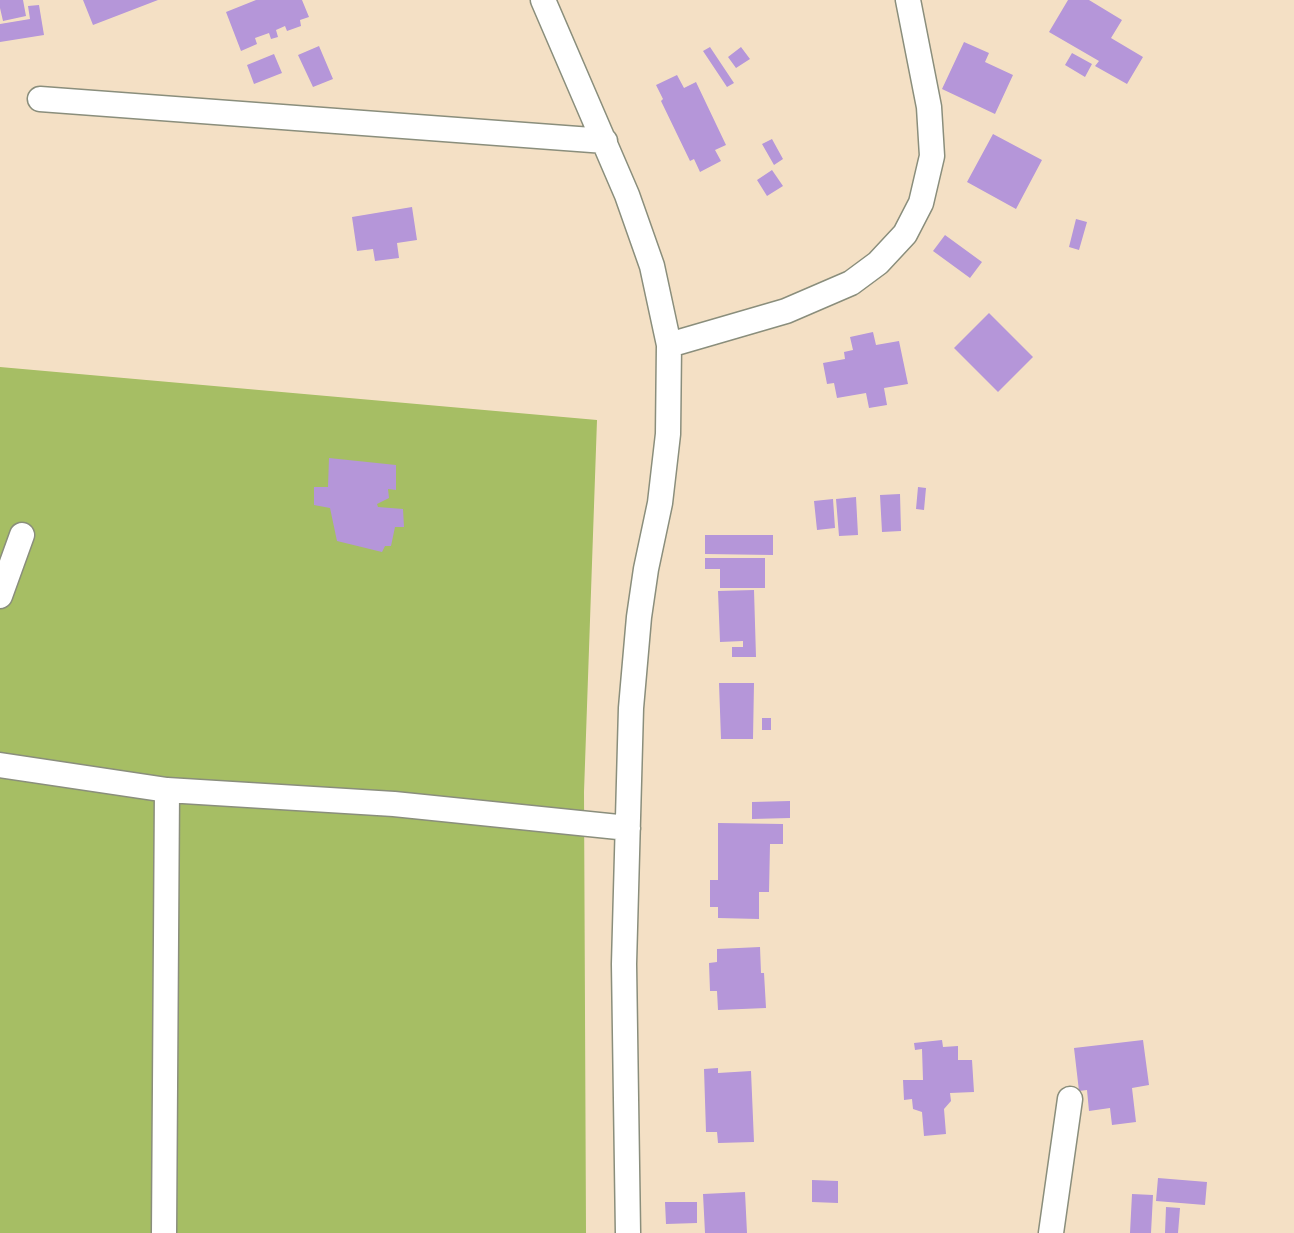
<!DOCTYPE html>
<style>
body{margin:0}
canvas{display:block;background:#f4e0c5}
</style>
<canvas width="1294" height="1233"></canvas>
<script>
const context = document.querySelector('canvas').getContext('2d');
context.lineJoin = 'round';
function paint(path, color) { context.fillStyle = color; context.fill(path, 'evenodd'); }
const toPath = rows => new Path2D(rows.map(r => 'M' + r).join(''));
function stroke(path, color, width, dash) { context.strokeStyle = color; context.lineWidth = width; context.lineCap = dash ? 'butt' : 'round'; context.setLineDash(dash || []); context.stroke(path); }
paint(toPath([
 [0,367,597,420,584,792,586,1233,0,1233]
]), '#a6be64');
paint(toPath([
 [0,0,23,0,26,16,3,21,0,8],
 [83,0,158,0,93,25],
 [256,0,302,0,309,17,300,20,301,26,287,31,285,26,276,30,278,37,271,39,269,33,255,38,257,44,241,51,226,12],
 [1068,0,1089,0,1122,20,1111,38,1143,57,1127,84,1095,66,1099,61,1049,32],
 [39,5,44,35,0,42,0,24,30,19,28,6],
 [964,42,989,53,985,62,1013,75,995,114,942,89],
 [319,46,333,79,313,87,298,55],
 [710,47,734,83,727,87,703,51],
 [741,47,750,59,736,68,728,57],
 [1072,53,1092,64,1085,77,1065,65],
 [274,54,282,73,254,84,247,65],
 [677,75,684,88,696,82,726,145,715,150,721,161,700,172,694,159,690,161,661,101,663,99,656,85],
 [993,134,1042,160,1016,209,967,182],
 [772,139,783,159,774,165,762,144],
 [772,170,783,186,767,196,757,180],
 [412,207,417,240,397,243,399,258,375,261,373,249,357,251,352,217],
 [1076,219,1087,222,1079,250,1069,247],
 [945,235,982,262,970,278,933,251],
 [989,313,1033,357,998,392,954,348],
 [873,332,876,345,899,341,908,384,884,388,887,405,869,408,866,393,837,398,834,383,827,384,823,363,845,359,844,352,853,350,850,337],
 [329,458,396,465,396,490,388,489,389,498,377,504,378,507,403,509,404,527,395,527,391,546,385,546,382,552,337,541,330,508,314,505,314,487,328,487],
 [918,487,926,488,924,510,916,509],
 [900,494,901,531,882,532,880,495],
 [856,497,858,535,839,536,836,499],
 [833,499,835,528,817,530,814,501],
 [705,535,773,535,773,555,705,554],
 [705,558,765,558,765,588,720,588,720,569,705,569],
 [754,590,756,657,732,657,732,647,743,647,743,641,720,642,718,591],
 [719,683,754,683,753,739,721,739],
 [762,718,771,718,771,730,762,730],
 [790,801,790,818,752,819,752,802],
 [718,823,783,824,783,844,770,844,769,892,759,892,759,919,718,918,718,907,710,907,710,880,718,880],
 [760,947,761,973,764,973,766,1008,718,1010,717,991,710,991,709,963,717,962,717,949],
 [942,1040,943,1047,958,1046,958,1060,972,1060,974,1092,950,1093,951,1101,944,1109,946,1134,924,1136,922,1112,913,1109,912,1099,904,1100,903,1080,923,1080,922,1049,915,1050,914,1043],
 [1143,1040,1149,1085,1132,1088,1136,1122,1112,1125,1110,1108,1089,1111,1087,1090,1079,1091,1074,1048],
 [718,1068,718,1073,751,1071,754,1142,718,1143,717,1132,706,1132,704,1069],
 [1158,1178,1207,1182,1205,1205,1156,1201],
 [812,1180,838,1181,838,1203,812,1202],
 [745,1192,747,1233,705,1233,703,1194],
 [1132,1194,1153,1195,1151,1233,1130,1233],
 [665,1202,697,1202,697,1223,666,1224],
 [1166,1207,1180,1208,1178,1233,1165,1233]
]), '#b596d9');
const minor = toPath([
 [543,0,627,195,652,266,669,345,668,434,660,503,646,569,639,617,631,708,624,964,628,1233],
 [40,99,605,141],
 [669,345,786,311,851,283,878,263,905,234,921,203,932,156,929,107,908,0],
 [0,596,22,535],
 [0,765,167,790,394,804,628,828],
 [164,1233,167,790],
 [1051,1233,1070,1099]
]);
stroke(minor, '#8a8e7c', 27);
stroke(minor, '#fff', 24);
</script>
